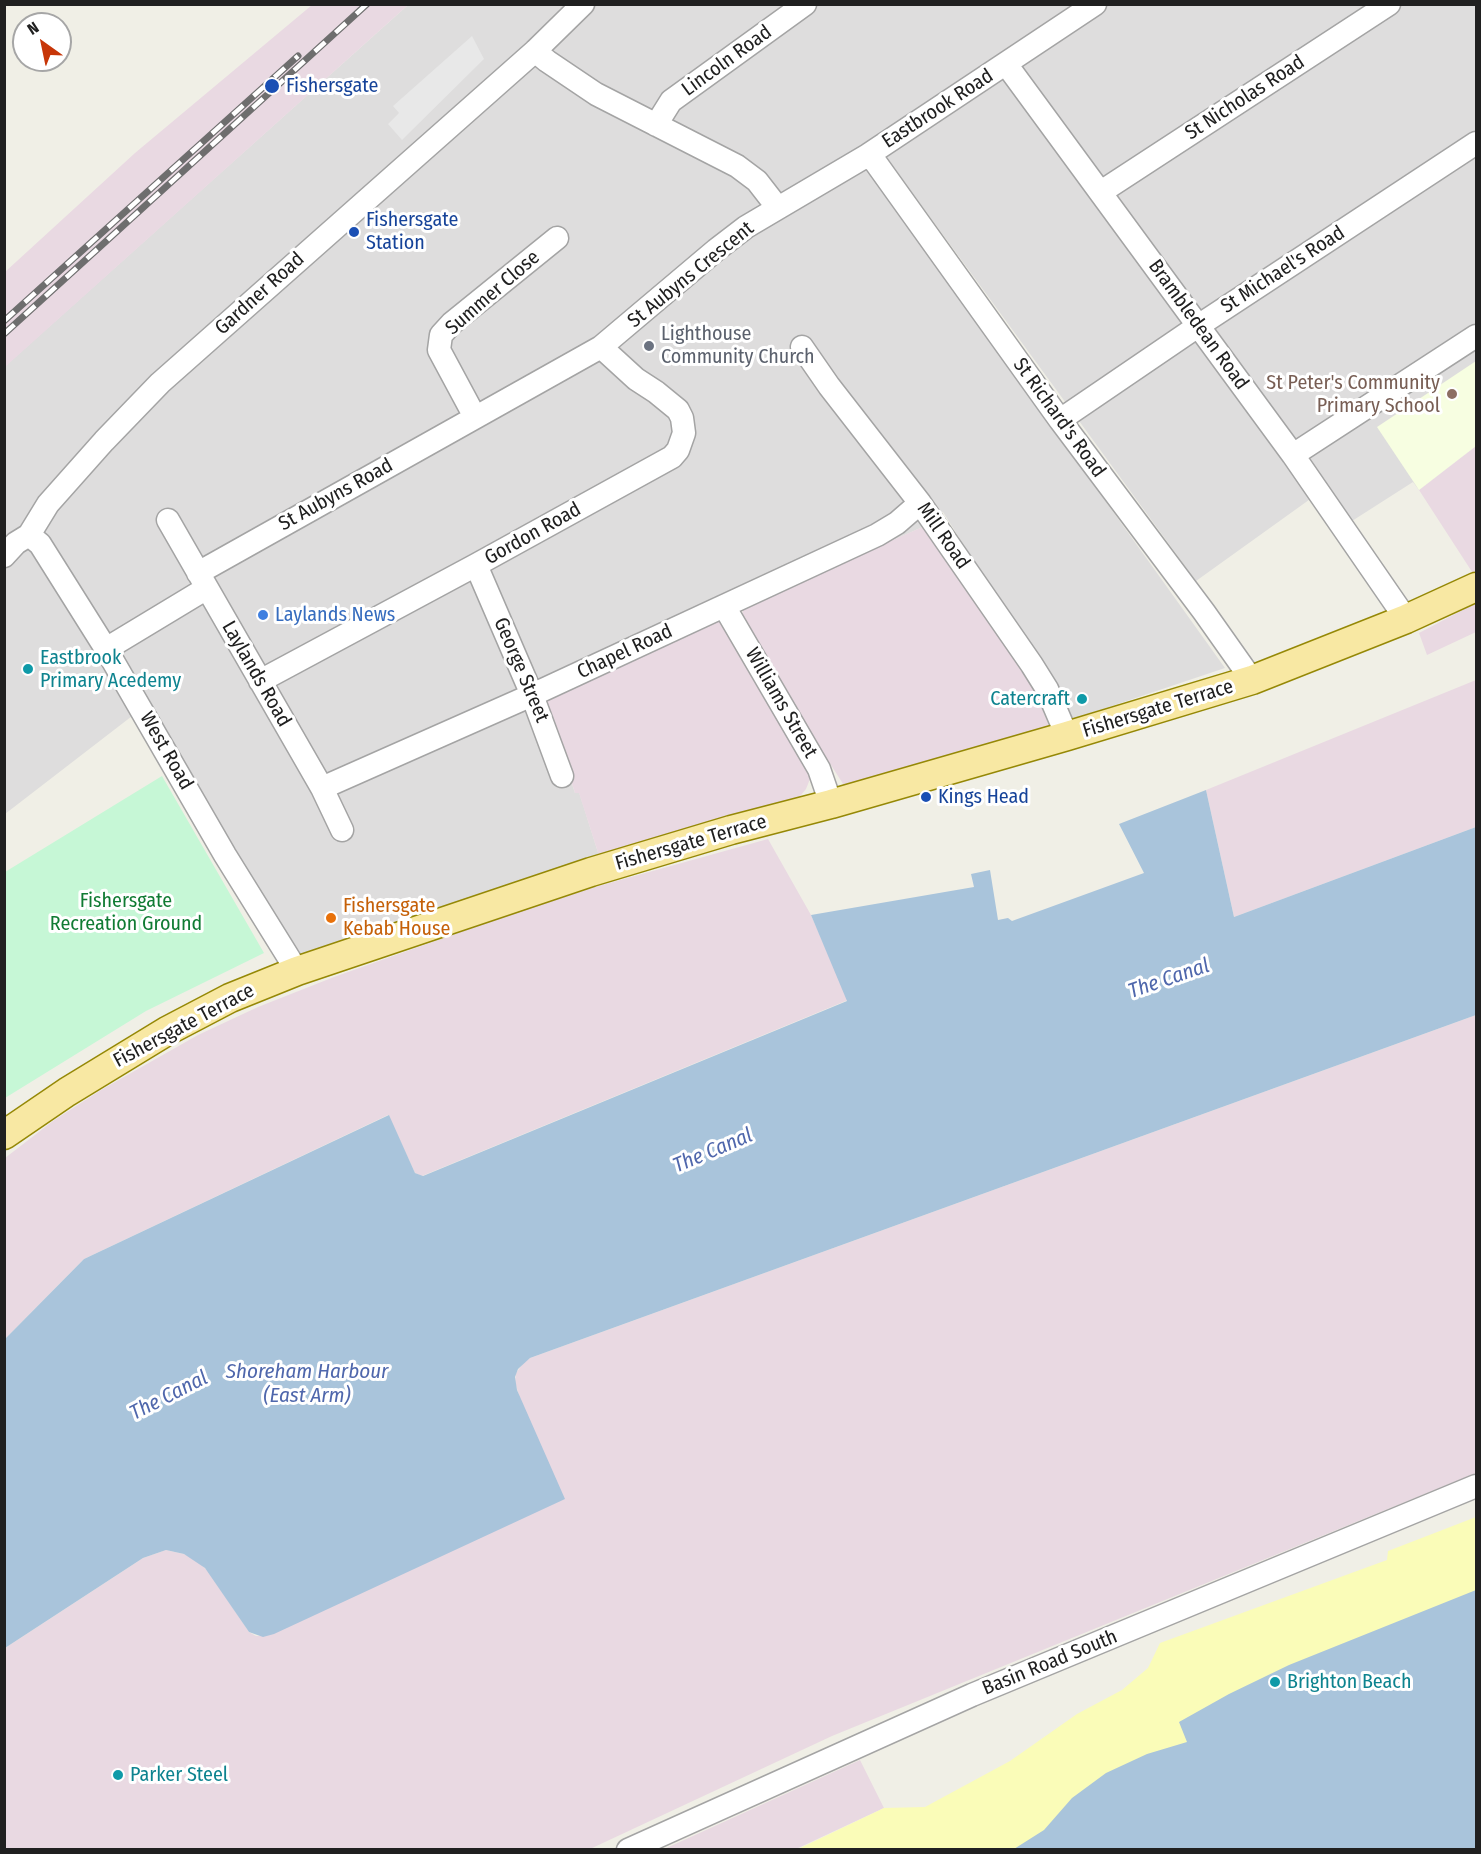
<!DOCTYPE html>
<style>
body{margin:0}
#map{position:relative;width:1481px;height:1854px;overflow:hidden;background:#f0efe6;font-family:"Fira Sans Condensed",sans-serif}
canvas{display:block}
.frame{position:absolute;inset:0;border:6px solid #202020;pointer-events:none}
.north{position:absolute;left:12px;top:12px;width:60px;height:60px;box-sizing:border-box;background:#fff;border:2px solid #a6a6a6;border-radius:50%;rotate:327deg;font-size:16px;font-weight:700;line-height:24px;text-align:center;color:#202020}
.north::after{content:'';display:block;margin:auto;width:21px;height:27px;background:#c73608;clip-path:polygon(50% 0,100% 100%,50% 72%,0 100%)}
</style>
<div id="map">
<canvas width="1481" height="1854"></canvas>
<div class="frame"></div>
<div class="north">N</div>
</div>
<script>
const context = document.querySelector('canvas').getContext('2d');
context.lineJoin = 'round';
function paint(path, color) { context.fillStyle = color; context.fill(path, 'evenodd'); }
const toPath = rows => new Path2D(rows.map(r => 'M' + r).join(''));
function stroke(path, color, width, dash) { context.strokeStyle = color; context.lineWidth = width; context.lineCap = dash ? 'butt' : 'round'; context.setLineDash(dash || []); context.stroke(path); }
function drawText(font, color, halo, rows, align = 'center') {
  context.font = font + ' "Fira Sans Condensed",sans-serif'; context.lineWidth = 6; context.setLineDash([]); context.textBaseline = 'middle'; context.strokeStyle = halo; context.fillStyle = color; for (const [text, x, y, turn = 0] of rows) {
    context.save(); context.translate(x, y); context.rotate((+turn || 0) * Math.PI / 180); context.textAlign = isNaN(turn) ? turn : align; if (halo) context.strokeText(text, 0, 0); context.fillText(text, 0, 0); context.restore();
  }
}
paint(toPath([
 [408,5,1476,5,1476,446,1419,490,1413,482,1352,521,1327,487,1196,581,892,165,874,178,1225,668,1073,719,943,512,925,526,543,695,575,793,579,792,601,862,298,959,149,703,5,814,4,367]
]), '#dedddd');
paint(toPath([
 [312,5,408,5,5,367,5,272,135,153],
 [1476,446,1476,578,1419,490],
 [925,526,1033,686,1049,726,847,790,786,695,741,620,744,605],
 [1476,603,1476,632,1427,655,1419,633],
 [719,616,807,767,810,779,806,789,796,801,601,862,579,793,575,793,543,695],
 [1476,680,1476,827,1234,917,1206,790],
 [768,839,811,915,848,1000,422,1176,415,1173,388,1115,84,1259,5,1339,5,1158,53,1121,101,1090,198,1035,258,1007,334,977,500,918,595,887],
 [1476,1015,1476,1473,832,1736,590,1849,5,1850,5,1648,143,1558,166,1550,184,1554,194,1558,209,1572,249,1632,256,1636,266,1636,519,1396,515,1382,516,1373,524,1362,530,1358],
 [860,1760,884,1808,796,1849,662,1850]
]), '#e9d9e2');
paint(toPath([
 [1476,361,1476,446,1419,490,1377,427]
]), '#f7fee1');
paint(toPath([
 [1476,1517,1476,1655,1164,1849,796,1850,884,1808,925,1807,1010,1761,1077,1714,1122,1690,1148,1668,1160,1643,1387,1560,1388,1551]
]), '#fafcb8');
paint(toPath([
 [162,776,264,953,146,1011,5,1098,5,872]
]), '#c6f7d6');
paint(toPath([
 [472,36,484,59,402,140,388,124,399,113,393,106]
]), '#e8e8e8');
paint(toPath([
 [1206,790,1234,917,1476,827,1476,1015,530,1358,518,1369,515,1377,517,1390,565,1499,274,1634,263,1637,249,1632,205,1568,184,1554,166,1550,143,1558,5,1648,5,1339,84,1259,389,1115,415,1173,423,1176,847,1001,811,915,974,887,971,874,990,870,998,920,1008,918,1012,921,1144,873,1119,824],
 [1476,1590,1476,1849,1014,1849,1044,1830,1072,1798,1106,1773,1147,1754,1187,1742,1179,1722,1229,1694,1289,1665]
]), '#a9c4db');
const minor = toPath([
 [535,51,547,61,596,94,737,166,757,181,778,208],
 [1006,64,1293,455,1406,619],
 [656,125,671,101,805,4],
 [868,155,876,163,1060,420,1204,612,1252,680],
 [1101,192,1389,4],
 [802,347,829,386,920,503,1032,665,1047,689,1067,736],
 [475,417,439,350,441,335,452,323,557,238],
 [1060,420,1198,326,1476,143],
 [1293,455,1476,336],
 [168,520,322,788,342,830],
 [29,535,40,544,106,649,225,855,297,971],
 [4,556,16,543,29,535,48,504,104,441,160,383,535,51,583,4],
 [476,565,532,695,562,776],
 [198,573,601,347,716,250,746,227,868,155,1095,4],
 [724,606,819,769,831,804],
 [106,649,207,588],
 [260,681,476,565,672,457,678,450,684,433,682,418,678,410,656,392,636,379,601,347],
 [322,788,532,695,877,535,897,523,920,503],
 [628,1850,972,1695,1476,1486]
]);
const major = toPath([
 [4,1135,67,1092,167,1031,230,998,297,971,591,872,731,830,831,804,1067,736,1252,680,1406,619,1476,587]
]);
stroke(minor, '#a4a4a4', 25);
stroke(major, '#958806', 31);
stroke(minor, '#fff', 22);
stroke(major, '#f8e8a3', 28);
const rail = toPath([
 [4,321,298,56],
 [4,334,367,4]
]);
stroke(rail, '#6e6e6e', 7);
stroke(rail, '#fff', 4.5, [14]);
for (const [x, y, r, color] of [
 [272,86,8,"#1a4fb4"],
 [354,232,6,"#1a4fb4"],
 [649,346,6,"#6b7280"],
 [1452,394,6,"#8d6e63"],
 [263,615,6,"#3f7fe0"],
 [28,669,6,"#0f9aa8"],
 [1082,699,6,"#0f9aa8"],
 [926,797,6,"#1a4fb4"],
 [331,918,6,"#e8710a"],
 [1275,1682,6,"#0f9aa8"],
 [118,1775,6,"#0f9aa8"]
]) { const dot = new Path2D(); dot.arc(x, y, r, 0, 2 * Math.PI); context.fillStyle = color; context.fill(dot); stroke(dot, '#fff', 2); }
drawText('20px', '#202020', '#fff', [
 ["Lincoln Road",727,61,-36],
 ["St Nicholas Road",1245,98,-33],
 ["Eastbrook Road",938,109,-33],
 ["St Michael's Road",1283,270,-33],
 ["St Aubyns Crescent",691,275,-39],
 ["Summer Close",493,293,-41],
 ["Gardner Road",260,294,-42],
 ["Brambledean Road",1198,325,54],
 ["St Richard's Road",1059,418,54],
 ["St Aubyns Road",336,495,-29],
 ["Gordon Road",533,534,-29],
 ["Mill Road",943,536,55],
 ["Chapel Road",625,652,-25],
 ["George Street",521,670,67],
 ["Laylands Road",256,674,60],
 ["Williams Street",781,703,60],
 ["Fishersgate Terrace",1158,709,-17],
 ["West Road",166,751,60],
 ["Fishersgate Terrace",691,843,-16],
 ["Fishersgate Terrace",184,1026,-28],
 ["Basin Road South",1050,1663,-22]
]);
drawText('20px', '#164399', '#fff', [
 ["Fishersgate",286,86],
 ["Fishersgate",366,220],
 ["Station",366,243],
 ["Kings Head",938,797]
], 'left');
drawText('20px', '#5b616d', '#fff', [
 ["Lighthouse",661,334],
 ["Community Church",661,357]
], 'left');
drawText('20px', '#785e54', '#fff', [
 ["St Peter's Community",1440,383],
 ["Primary School",1440,406]
], 'right');
drawText('20px', '#366cbe', '#fff', [
 ["Laylands News",275,615]
], 'left');
drawText('20px', '#0d838f', '#fff', [
 ["Eastbrook",40,658],
 ["Primary Acedemy",40,681],
 ["Catercraft",1070,699,"right"],
 ["Brighton Beach",1287,1682],
 ["Parker Steel",130,1775]
], 'left');
drawText('20px', '#107b33', '#fff', [
 ["Fishersgate",126,901],
 ["Recreation Ground",126,924]
]);
drawText('20px', '#c56008', '#fff', [
 ["Fishersgate",343,906],
 ["Kebab House",343,929]
], 'left');
drawText('italic 21px', '#4f67ac', '#fff', [
 ["The Canal",1169,979,-19],
 ["The Canal",713,1151,-23],
 ["Shoreham Harbour",307,1372],
 ["(East Arm)",307,1396],
 ["The Canal",169,1396,-27]
]);
</script>
